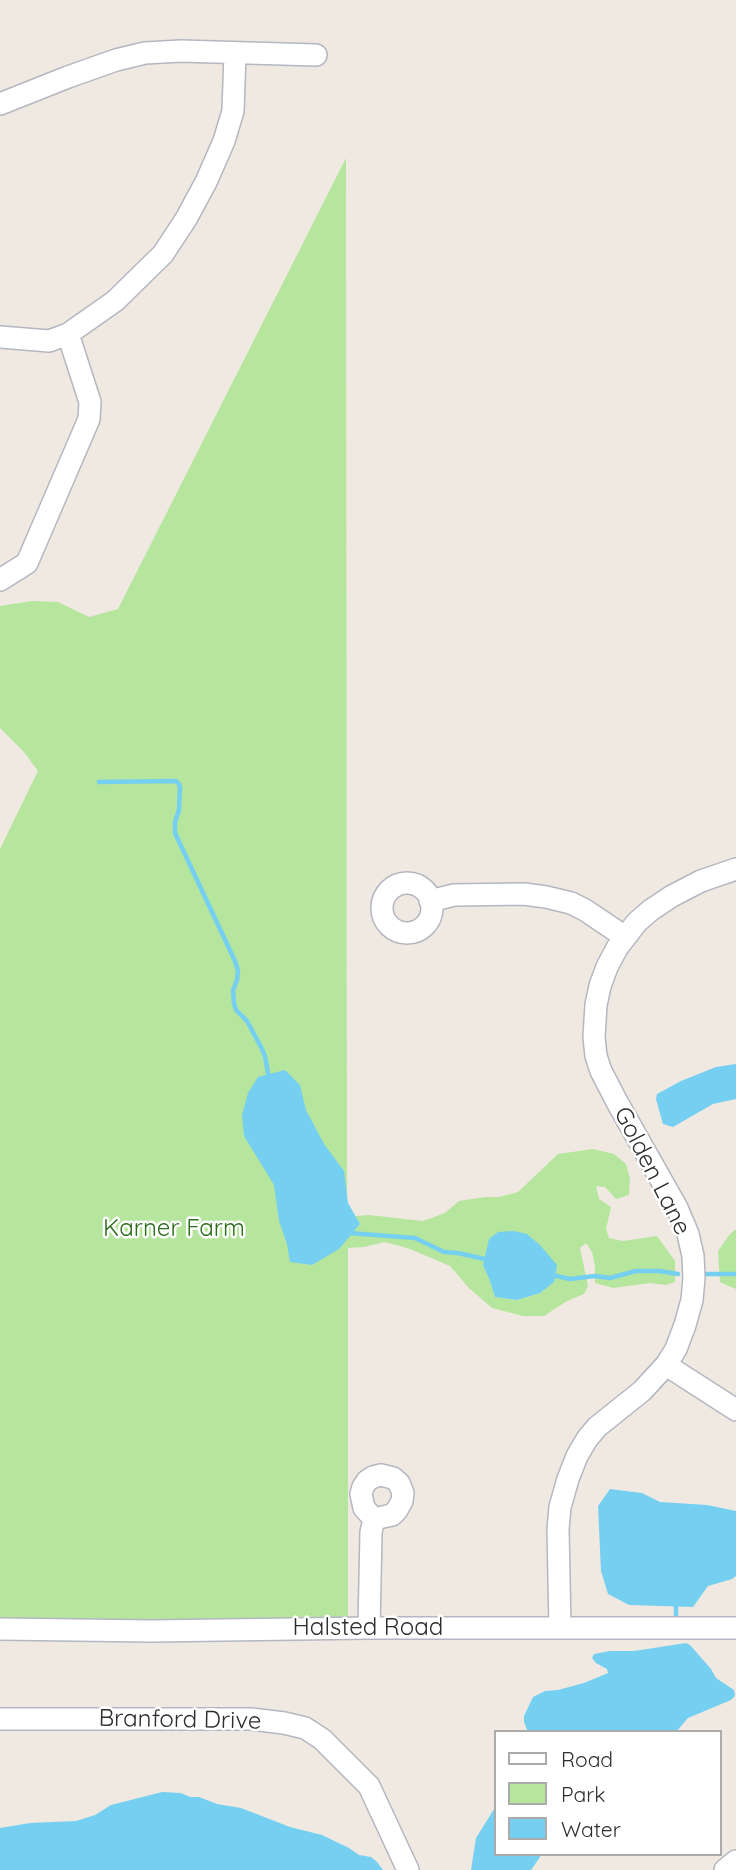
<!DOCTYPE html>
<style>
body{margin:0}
#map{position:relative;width:736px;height:1870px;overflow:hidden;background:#efe9e1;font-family:Quicksand,sans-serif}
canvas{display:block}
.legend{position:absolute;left:494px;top:1730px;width:228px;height:126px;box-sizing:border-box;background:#fff;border:2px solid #ababab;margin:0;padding:9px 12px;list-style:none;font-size:21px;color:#2e2e2e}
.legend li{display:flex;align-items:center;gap:14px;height:35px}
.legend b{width:35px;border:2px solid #ababab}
</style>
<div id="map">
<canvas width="736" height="1870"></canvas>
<ul class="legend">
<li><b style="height:9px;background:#fff"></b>Road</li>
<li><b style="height:19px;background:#b6e59e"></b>Park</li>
<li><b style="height:19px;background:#75cff0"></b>Water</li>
</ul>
</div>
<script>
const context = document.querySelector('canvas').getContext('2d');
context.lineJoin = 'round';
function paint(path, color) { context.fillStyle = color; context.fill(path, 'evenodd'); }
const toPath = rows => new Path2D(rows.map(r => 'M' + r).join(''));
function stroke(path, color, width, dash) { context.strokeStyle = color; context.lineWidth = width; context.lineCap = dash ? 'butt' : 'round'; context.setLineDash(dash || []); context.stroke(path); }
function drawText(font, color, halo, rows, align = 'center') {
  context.font = font + ' Quicksand,sans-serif'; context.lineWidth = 5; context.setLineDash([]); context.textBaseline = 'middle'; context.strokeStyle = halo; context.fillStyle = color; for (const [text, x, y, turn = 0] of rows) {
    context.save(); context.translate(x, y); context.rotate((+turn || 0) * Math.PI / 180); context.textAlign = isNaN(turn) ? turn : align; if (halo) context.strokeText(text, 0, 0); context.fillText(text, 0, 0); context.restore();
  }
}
paint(toPath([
 [346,158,347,1238,360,1224,355,1216,369,1215,423,1221,445,1213,459,1201,485,1197,499,1197,518,1192,558,1154,593,1149,614,1154,626,1164,630,1179,629,1195,616,1199,605,1187,596,1186,599,1199,611,1207,606,1229,609,1238,623,1241,657,1236,675,1261,675,1282,666,1285,650,1283,613,1288,595,1283,595,1266,592,1252,586,1243,580,1248,588,1286,584,1294,567,1301,544,1316,523,1316,492,1308,469,1288,450,1266,410,1249,385,1242,364,1247,348,1248,348,1630,0,1630,0,849,38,771,24,752,0,728,0,606,32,601,58,602,89,617,118,609],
 [483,1265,540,1293,517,1300,495,1297,490,1281],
 [736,1229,736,1289,720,1282,718,1251,730,1234]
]), '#b6e59e');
paint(toPath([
 [736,1064,736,1099,713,1104,673,1127,663,1124,656,1099,657,1094,681,1081,716,1067],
 [285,1070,300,1085,306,1110,324,1144,344,1171,348,1203,360,1224,339,1249,312,1265,290,1262,287,1244,279,1221,274,1185,244,1136,242,1115,248,1093,258,1077],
 [514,1231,527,1234,540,1245,557,1265,554,1282,540,1293,517,1300,495,1297,490,1281,483,1265,489,1239,498,1232],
 [610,1489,642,1493,660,1502,707,1505,736,1511,736,1576,732,1579,708,1586,693,1607,629,1605,608,1594,601,1571,598,1506],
 [686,1643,690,1645,711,1669,716,1678,734,1690,735,1696,731,1700,688,1718,676,1732,528,1732,524,1722,524,1716,533,1697,545,1691,558,1690,584,1683,608,1673,607,1669,596,1663,592,1658,594,1654,610,1651,634,1651],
 [162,1792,181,1793,190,1797,199,1797,217,1804,241,1808,290,1827,322,1835,349,1848,359,1855,371,1857,377,1862,383,1870,0,1870,0,1828,30,1823,76,1821,95,1815,111,1805],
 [496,1806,496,1854,542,1854,531,1870,471,1870,476,1838]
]), '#75cff0');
stroke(toPath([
 [99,782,176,781,179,784,180,787,179,810,175,822,175,833,235,961,238,971,237,980,233,991,234,1003,236,1010,247,1021,261,1047,265,1056,269,1079],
 [349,1233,415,1238,444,1252,458,1253,489,1260],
 [705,1274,736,1274],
 [552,1275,570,1279,595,1276,610,1278,636,1271,659,1271,678,1274],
 [676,1604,676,1617]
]), '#75cff0', 4.5);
const minor = toPath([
 [0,104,68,77,116,60,145,53,181,51,316,55],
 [0,337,49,341,68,334,115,301,163,254,186,219,206,182,224,141,233,111,235,54],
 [0,580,27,563,89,419,90,402,68,334],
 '382 908a25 25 0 1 1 50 0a25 25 0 1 1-50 0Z',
 [430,901,454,895,524,894,546,897,571,903,585,910,625,937],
 [666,1365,736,1410],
 [381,1475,393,1478,399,1483,403,1493,402,1501,397,1510,392,1515,374,1519,364,1508,361,1494,363,1487,367,1481,373,1477,381,1475],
 [369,1628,371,1532,374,1519],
 [560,1628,558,1529,560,1507,568,1479,577,1456,587,1439,597,1427,642,1391,666,1365,676,1349,685,1325,692,1300,694,1278,693,1256,688,1234,677,1208,617,1102,601,1071,596,1056,594,1037,596,1005,600,986,607,967,617,948,637,922,651,910,672,896,701,881,736,869],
 [0,1629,151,1631,369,1628,736,1628],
 [0,1719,251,1719,284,1723,305,1728,322,1739,369,1786,408,1870],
 [725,1870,736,1861]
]);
stroke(minor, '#b4b7c1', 24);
stroke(minor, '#fff', 21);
drawText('24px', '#2e2e2e', '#fff', [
 ["Golden Lane",652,1171,63],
 ["Halsted Road",368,1628],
 ["Branford Drive",180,1720,1]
]);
drawText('24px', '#2c6e1b', '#fff', [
 ["Karner Farm",174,1229]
]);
</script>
